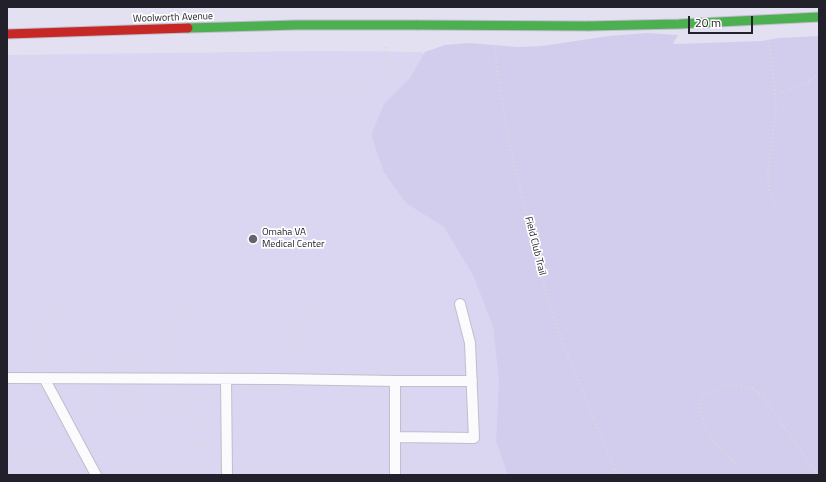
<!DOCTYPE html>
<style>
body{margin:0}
#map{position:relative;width:826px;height:482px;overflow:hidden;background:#e3e0f1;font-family:"Titillium Web",sans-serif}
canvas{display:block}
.frame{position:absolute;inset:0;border:8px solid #22202b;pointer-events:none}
.scale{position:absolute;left:688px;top:16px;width:65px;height:18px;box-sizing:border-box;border:2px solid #22202b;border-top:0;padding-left:5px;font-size:12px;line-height:14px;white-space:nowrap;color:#22202b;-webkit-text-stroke:3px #fff;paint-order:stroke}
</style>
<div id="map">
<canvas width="826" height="482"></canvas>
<div class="frame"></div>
<div class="scale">20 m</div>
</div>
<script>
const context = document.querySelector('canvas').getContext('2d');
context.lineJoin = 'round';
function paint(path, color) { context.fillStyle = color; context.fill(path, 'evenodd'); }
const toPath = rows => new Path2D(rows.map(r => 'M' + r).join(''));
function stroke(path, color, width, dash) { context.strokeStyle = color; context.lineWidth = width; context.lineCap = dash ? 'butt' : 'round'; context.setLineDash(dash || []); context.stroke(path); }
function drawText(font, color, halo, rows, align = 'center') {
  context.font = font + ' "Titillium Web",sans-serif'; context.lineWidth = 3.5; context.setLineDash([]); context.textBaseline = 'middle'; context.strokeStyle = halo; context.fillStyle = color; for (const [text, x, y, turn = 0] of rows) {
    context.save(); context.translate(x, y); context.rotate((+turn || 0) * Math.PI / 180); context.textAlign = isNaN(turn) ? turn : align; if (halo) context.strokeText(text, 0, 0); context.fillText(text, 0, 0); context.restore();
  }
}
paint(toPath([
 [321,51,422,52,462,114,588,475,7,475,7,55]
]), '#dad6f1');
paint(toPath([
 [647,33,678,35,673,44,762,41,778,38,819,36,819,475,508,475,496,441,499,380,493,326,473,275,444,227,406,203,384,172,371,135,384,104,410,78,425,52,445,45,469,43,518,47,542,46,609,36]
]), '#d3cded');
const lane = toPath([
 [7,378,277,379,395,381,395,475],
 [44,378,96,475],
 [226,379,227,475],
 [395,381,472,381],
 [395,437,474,438,470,343,460,304]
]);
const fast = toPath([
 [588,26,679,24,819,17],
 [188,28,296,25,417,25]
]);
const jam = toPath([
 [7,34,188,28]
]);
stroke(lane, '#c0beca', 12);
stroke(fast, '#c0beca', 11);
stroke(jam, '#c0beca', 11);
stroke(toPath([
 [769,42,773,72,776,108,768,173,769,188,776,205],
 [495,47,497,70,509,142,546,293,563,344,617,475],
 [7,89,339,90,355,88,386,74,386,46],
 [775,94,787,91,804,84,819,74],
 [67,347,67,363],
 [92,348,92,363],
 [117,348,117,363],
 [35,362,43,348,43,335,62,303],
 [158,362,165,349,166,336,184,304],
 [142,363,142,348],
 [166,363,167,348],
 [287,363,294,350,293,337,312,304],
 [92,394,92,412],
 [116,394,116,412],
 [185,395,185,412],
 [192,399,211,400],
 [138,412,139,394],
 [161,412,162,394],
 [192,422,211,422],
 [192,445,211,446],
 [7,446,19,453,37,459,69,457],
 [739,466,722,452,711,438,704,424,700,412,701,404,703,397,709,392,725,386,741,386,752,388,762,395,818,475],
 [192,468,211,468]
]), '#d9d8dd', 2.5, [1, 3]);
stroke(lane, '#fbfafd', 10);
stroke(fast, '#4caf50', 9);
stroke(jam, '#c62828', 9);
const fastBridge = toPath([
 [417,25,588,26]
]);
stroke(fastBridge, '#c0beca', 11, []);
stroke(fastBridge, '#4caf50', 9);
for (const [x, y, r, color] of [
 [253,239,5,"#666370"]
]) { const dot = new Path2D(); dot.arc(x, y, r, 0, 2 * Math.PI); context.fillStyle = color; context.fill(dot); stroke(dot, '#fff', 1.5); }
drawText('10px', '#22202b', '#fff', [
 ["Woolworth Avenue",173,18,-2],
 ["Field Club Trail",535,246,76]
]);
drawText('10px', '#22202b', '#fff', [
 ["Omaha VA",262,233],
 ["Medical Center",262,245]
], 'left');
</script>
